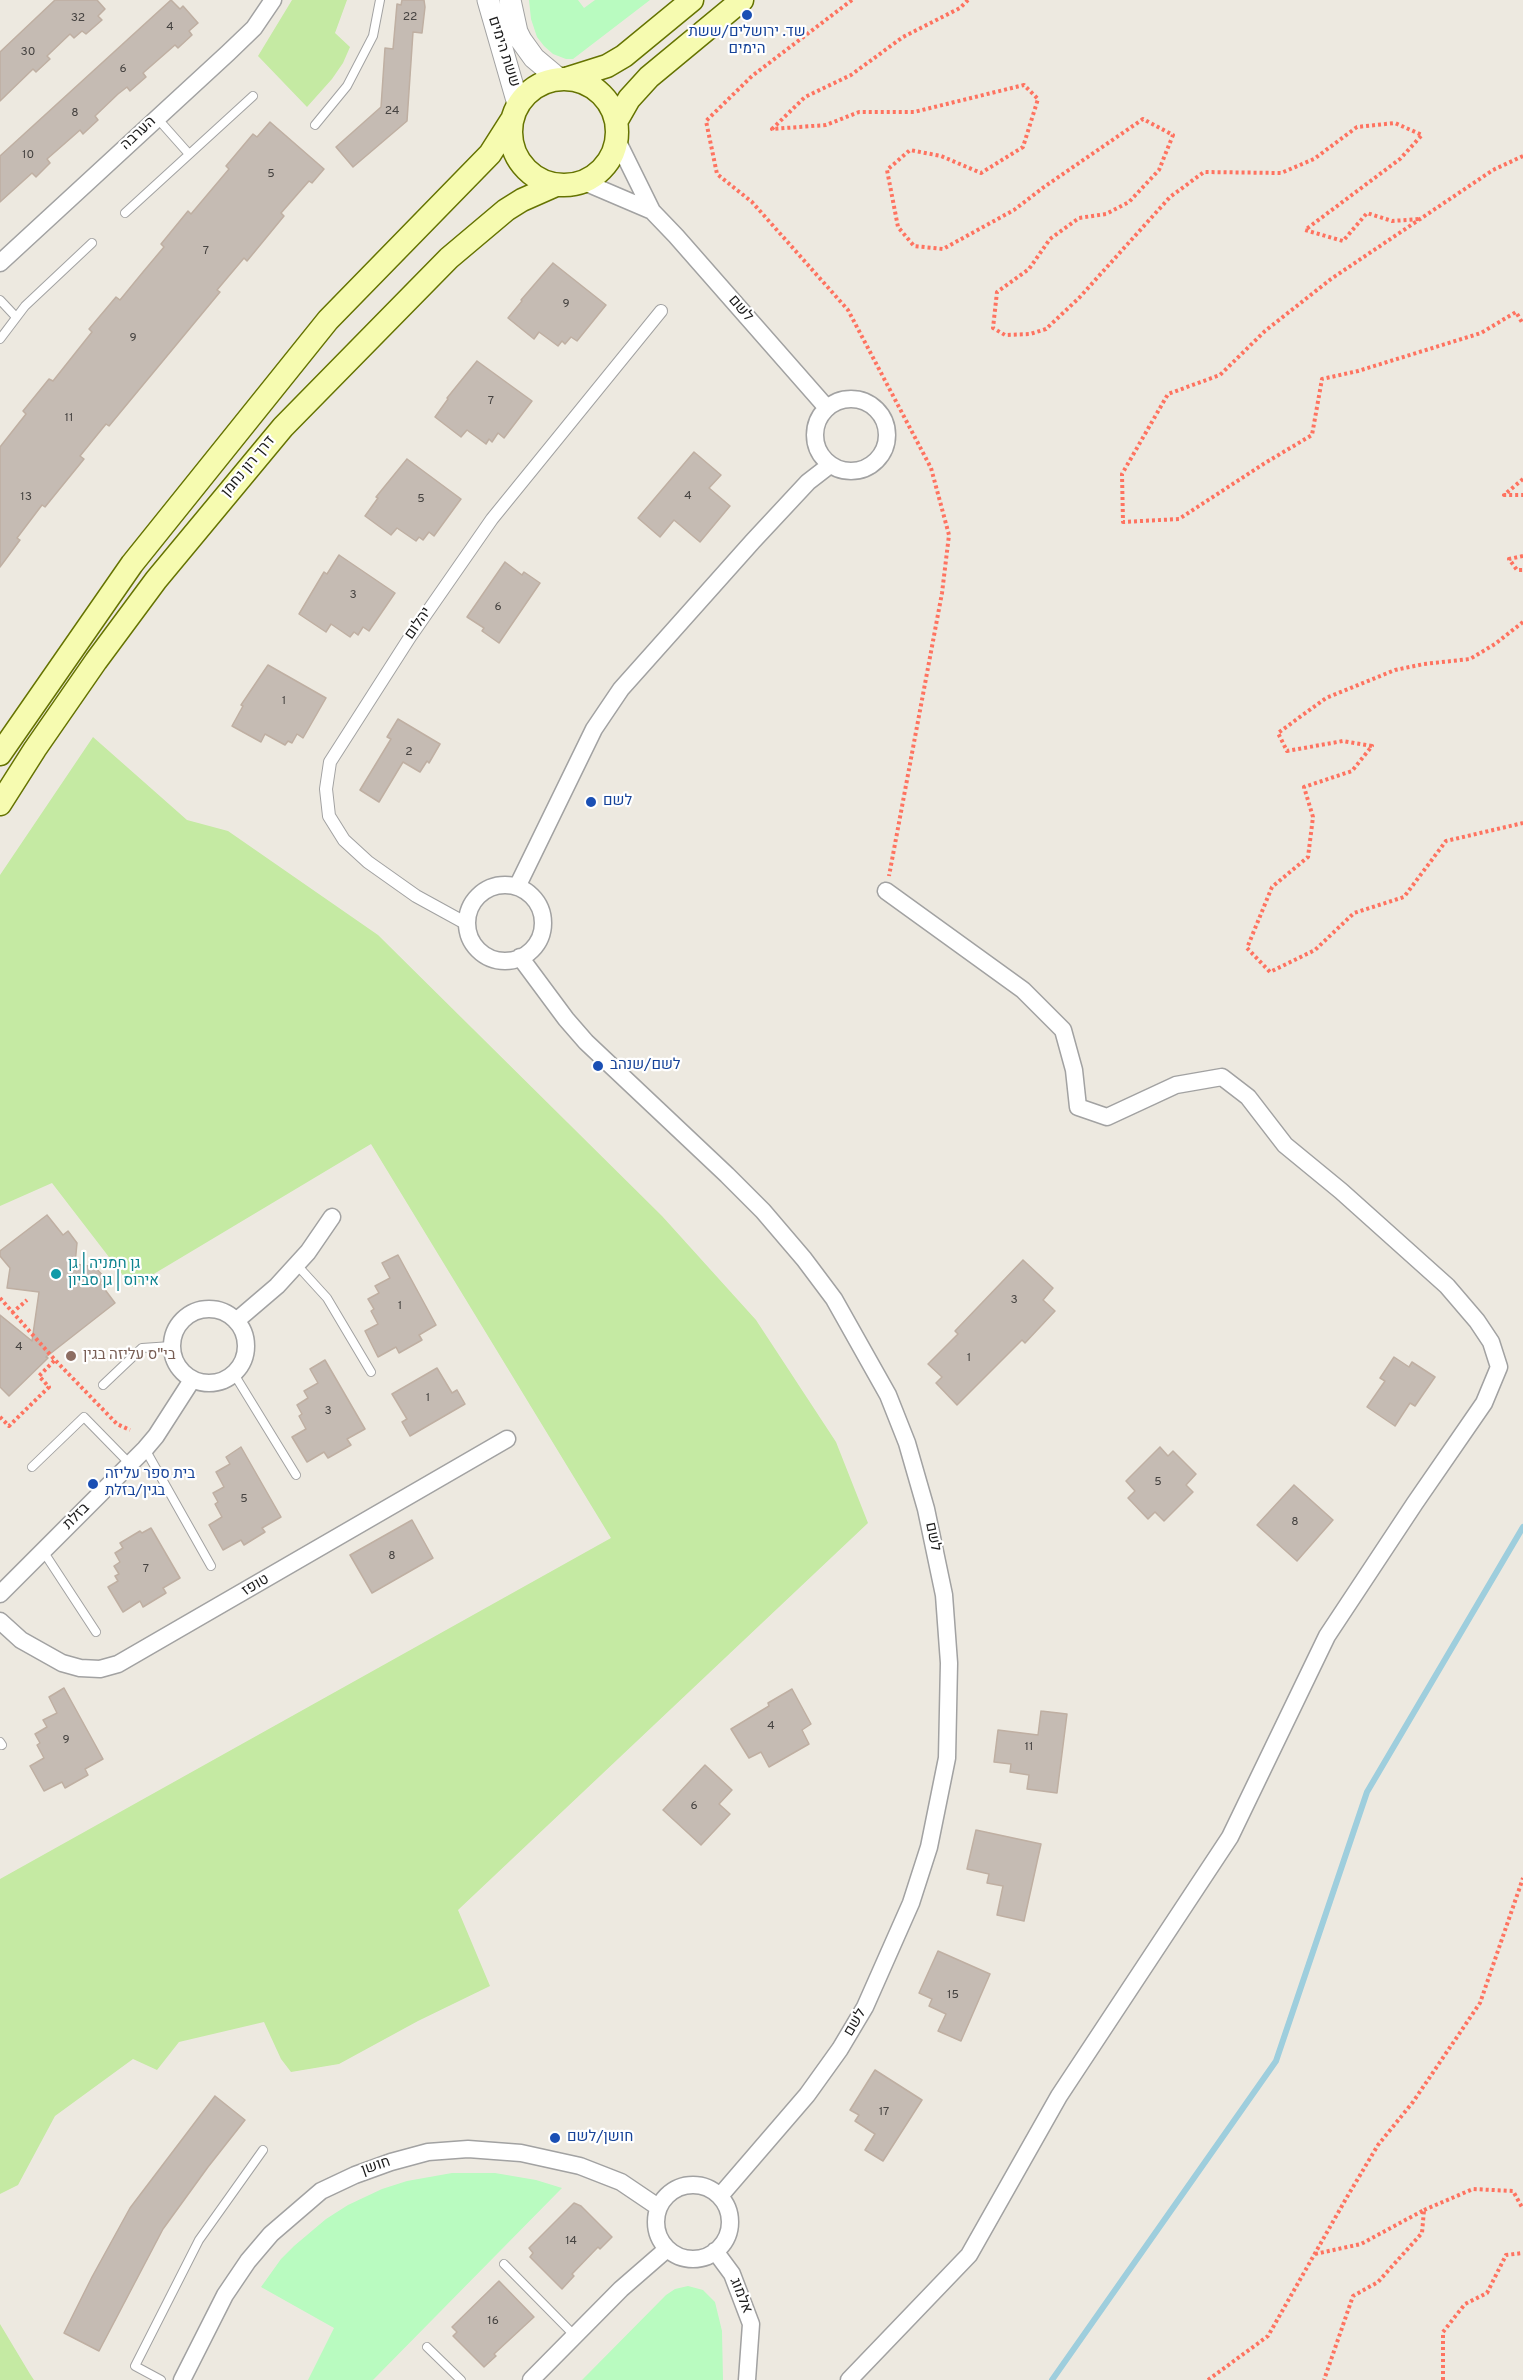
<!DOCTYPE html>
<meta charset="utf-8">
<style>
body{margin:0}
canvas{display:block;background:#ede9e0}
</style>
<canvas width="1523" height="2380"></canvas>
<script>
const context = document.querySelector('canvas').getContext('2d');
context.lineJoin = 'round';
function paint(path, color) { context.fillStyle = color; context.fill(path, 'evenodd'); }
const toPath = rows => new Path2D(rows.map(r => 'M' + r).join(''));
function stroke(path, color, width, dash) { context.strokeStyle = color; context.lineWidth = width; context.lineCap = dash ? 'butt' : 'round'; context.setLineDash(dash || []); context.stroke(path); }
function drawText(font, color, halo, rows, align = 'center') {
  context.font = font + ' Overpass,Heebo,sans-serif'; context.lineWidth = 4.5; context.setLineDash([]); context.textBaseline = 'middle'; context.strokeStyle = halo; context.fillStyle = color; for (const [text, x, y, turn = 0] of rows) {
    context.save(); context.translate(x, y); context.rotate((+turn || 0) * Math.PI / 180); context.textAlign = isNaN(turn) ? turn : align; if (halo) context.strokeText(text, 0, 0); context.fillText(text, 0, 0); context.restore();
  }
}
paint(toPath([
 [292,0,347,0,335,33,350,47,343,63,332,79,307,107,258,56],
 [93,737,187,820,228,831,378,935,662,1216,756,1320,836,1442,868,1523,458,1910,490,1986,418,2021,339,2064,291,2072,281,2059,264,2022,179,2042,157,2070,133,2059,55,2116,18,2185,0,2194,0,1879,611,1538,371,1144,132,1287,52,1183,0,1206,0,875],
 [0,2324,30,2374,34,2380,0,2380]
]), '#c5eaa3');
paint(toPath([
 [529,0,578,0,584,8,595,0,650,0,573,59,566,59,553,54,544,46,537,37,531,19],
 [452,2173,495,2173,536,2180,562,2188,373,2380,308,2380,334,2328,261,2287,281,2259,294,2246,326,2219,348,2205,382,2189,407,2181],
 [688,2286,703,2290,715,2302,722,2331,723,2380,582,2380,666,2295,675,2289]
]), '#b9fbc0');
stroke(toPath([
 [1052,2380,1276,2061,1367,1792,1523,1527]
]), '#9ecedd', 6);
const building = toPath([
 [55,0,97,0,105,9,98,16,102,20,86,34,82,31,74,38,70,34,47,56,50,59,36,72,33,69,0,101,0,52,55,0],
 [171,0,180,9,183,6,198,23,189,31,192,35,178,48,175,45,143,73,146,77,130,91,127,87,118,94,95,116,98,120,83,134,80,130,71,138,47,159,50,163,36,177,32,173,0,202,0,156,171,0],
 [402,0,424,0,425,7,422,33,413,32,407,121,353,167,336,147,381,107,385,48,393,49,397,4,401,5,402,0],
 [270,122,324,169,312,183,309,181,281,213,284,216,247,261,244,258,217,290,220,292,109,426,106,424,80,456,84,459,45,507,42,505,17,538,20,540,0,567,0,447,26,414,23,411,49,379,53,381,92,332,89,329,116,297,120,300,143,272,164,247,161,244,188,211,191,214,229,169,226,166,253,134,257,137,270,122],
 [553,263,606,305,577,341,571,337,565,344,562,341,558,346,539,332,534,339,508,318,522,301,521,300,553,263],
 [477,361,532,401,504,438,498,433,492,442,489,439,486,444,467,430,461,437,435,417,448,399,447,398,477,361],
 [694,452,721,475,709,488,730,506,700,542,674,520,660,537,638,518,694,452],
 [407,459,461,499,434,536,429,532,423,540,419,537,416,541,397,528,391,535,365,516,378,498,376,497,407,459],
 [339,555,395,593,369,631,363,627,358,635,354,632,350,637,331,624,326,632,299,614,324,572,327,574,339,555],
 [505,562,522,575,524,572,540,583,499,643,482,631,484,628,467,617,505,562],
 [268,665,326,698,303,738,297,734,292,743,288,741,285,745,265,734,261,742,232,726,243,706,241,705,268,665],
 [398,719,440,744,429,763,427,761,420,772,403,762,379,802,360,790,391,739,387,737,398,719],
 [47,1215,63,1235,68,1231,77,1243,75,1264,95,1267,105,1278,100,1283,115,1303,46,1357,48,1358,9,1396,0,1387,0,1315,32,1341,39,1292,7,1288,10,1268,0,1256,0,1251,47,1215],
 [398,1255,436,1325,419,1335,422,1340,399,1353,396,1347,378,1357,365,1331,378,1324,371,1311,374,1309,368,1299,379,1293,375,1286,390,1278,382,1263,398,1255],
 [1023,1260,1053,1288,1043,1300,1055,1311,1025,1343,1022,1340,957,1405,936,1383,942,1377,928,1364,958,1334,955,1331,1023,1260],
 [1394,1357,1409,1367,1412,1362,1435,1377,1415,1406,1410,1403,1395,1426,1367,1407,1385,1381,1380,1378,1394,1357],
 [325,1360,365,1429,347,1439,351,1445,328,1458,324,1452,307,1462,292,1437,306,1429,299,1416,302,1414,297,1405,308,1398,304,1391,318,1383,310,1369,325,1360],
 [437,1368,452,1393,457,1390,465,1404,410,1436,402,1422,407,1419,392,1394,437,1368],
 [241,1447,281,1517,262,1528,265,1532,244,1545,241,1540,223,1550,209,1525,222,1517,215,1504,218,1502,213,1493,224,1487,216,1472,230,1464,226,1457,241,1447],
 [1160,1447,1168,1456,1173,1451,1196,1474,1186,1485,1193,1492,1164,1521,1155,1512,1148,1519,1128,1498,1135,1491,1126,1481,1160,1447],
 [1294,1485,1333,1520,1297,1561,1257,1525,1294,1485],
 [412,1520,433,1558,372,1593,350,1555,412,1520],
 [151,1528,180,1578,163,1588,166,1593,143,1607,140,1601,123,1612,108,1587,118,1581,115,1576,119,1574,114,1566,120,1562,115,1553,123,1548,120,1543,140,1531,142,1533,151,1528],
 [64,1688,103,1759,85,1769,88,1775,65,1788,62,1782,44,1791,30,1766,44,1758,37,1745,40,1743,35,1734,47,1727,43,1720,57,1713,49,1697,64,1688],
 [792,1689,811,1724,802,1730,809,1744,769,1767,761,1752,749,1758,731,1729,769,1706,768,1703,792,1689],
 [1041,1711,1067,1714,1057,1793,1027,1789,1029,1775,1010,1772,1011,1764,994,1762,998,1730,1038,1735,1041,1711],
 [705,1765,732,1790,719,1804,730,1814,701,1845,663,1810,705,1765],
 [976,1830,1041,1844,1024,1921,997,1915,1003,1886,987,1883,989,1874,967,1869,976,1830],
 [938,1951,990,1974,961,2041,938,2031,946,2014,929,2006,932,1999,919,1993,938,1951],
 [875,2070,922,2100,883,2161,865,2150,875,2134,855,2121,859,2115,850,2110,875,2070],
 [215,2096,245,2120,208,2167,163,2229,99,2351,64,2333,92,2277,130,2208,215,2096],
 [574,2203,581,2206,612,2237,600,2249,598,2247,572,2274,574,2276,562,2289,530,2257,533,2253,529,2248,574,2203],
 [499,2281,534,2317,494,2354,496,2356,484,2367,453,2336,457,2332,452,2327,499,2281]
]);
paint(building, '#c5bbb3');
stroke(building, '#bfafa2', 1.5);
const service = toPath([
 [157,118,189,154],
 [315,125,347,86,373,36,380,0],
 [125,213,253,96],
 [0,300,16,317],
 [0,339,25,306,92,243],
 [296,1264,327,1298,371,1372],
 [234,1374,296,1475],
 [103,1385,142,1348,171,1346],
 [145,1449,211,1566],
 [32,1467,84,1417,130,1464],
 [43,1551,96,1632],
 [0,1742,2,1745],
 [504,2264,575,2336],
 [427,2347,461,2380],
 [161,2380,135,2366,199,2240,263,2150]
]);
const pedestrian = toPath([
 [467,924,416,896,368,862,344,840,329,816,326,789,330,762,410,637,492,519,661,311]
]);
const minor = toPath([
 [617,140,652,211,676,236,827,408],
 [584,182,652,211],
 [0,263,228,53,254,28,273,0],
 '815 435a36 36 0 1 1 72 0a36 36 0 1 1-72 0Z',
 '467 923a38 38 0 1 1 76 0a38 38 0 1 1-76 0Z',
 [517,887,594,729,621,689,753,541,808,482,830,465],
 [520,957,566,1019,586,1042,727,1175,763,1211,804,1259,834,1299,888,1395,907,1443,926,1509,944,1595,949,1663,947,1758,929,1847,911,1903,865,2007,840,2049,807,2095,720,2196],
 '172 1346a37 37 0 1 1 74 0a37 37 0 1 1-74 0Z',
 [236,1321,277,1286,308,1252,332,1217],
 [0,1594,145,1449,156,1436,192,1380],
 [0,1621,21,1640,62,1663,80,1668,100,1669,118,1664,507,1439],
 '656 2222a37 37 0 1 1 74 0a37 37 0 1 1-74 0Z',
 [715,2251,732,2274,751,2324,747,2380],
 [182,2380,225,2295,248,2261,271,2234,321,2191,355,2175,391,2162,428,2152,468,2149,521,2153,580,2166,621,2182,658,2207],
 [531,2380,621,2289,667,2249],
 [849,2380,969,2255,1059,2096,1230,1837,1327,1636,1415,1503,1484,1403,1499,1367,1491,1342,1477,1321,1447,1286,1341,1191,1285,1145,1248,1097,1222,1077,1176,1085,1107,1117,1078,1107,1074,1070,1063,1030,1023,990,886,891]
]);
const tertiary = toPath([
 [488,0,518,104],
 [510,0,517,32,521,40,534,58,559,79]
]);
const secondary = toPath([
 [569,78,607,66,624,56,692,0],
 '511 132a53 53 0 1 1 106 0a53 53 0 1 1-106 0Z',
 [617,120,629,99,649,77,742,0],
 [0,754,132,564,328,320,490,154,511,121],
 [0,804,35,749,96,661,156,580,283,427,449,258,506,210,522,200,556,185]
]);
stroke(service, '#a2a2a2', 10);
stroke(pedestrian, '#a2a2a2', 14);
stroke(minor, '#a2a2a2', 19);
stroke(tertiary, '#a2a2a2', 23);
stroke(secondary, '#657301', 25);
stroke(toPath([
 [852,0,752,76,706,121,717,174,752,202,848,310,931,468,949,535,942,593,889,876],
 [968,0,960,8,903,37,851,75,805,97,772,129,826,125,859,112,914,112,1024,85,1038,99,1023,147,981,173,941,156,910,150,887,170,898,227,914,246,943,249,1014,210,1044,187,1143,119,1173,135,1159,170,1129,202,1106,214,1079,218,1050,239,1029,269,997,292,993,328,1005,335,1030,334,1046,329,1079,298,1170,197,1204,172,1281,173,1314,159,1357,127,1395,123,1422,135,1400,159,1305,230,1343,241,1367,213,1392,221,1420,219],
 [1523,156,1493,170,1331,279,1265,331,1220,375,1168,394,1122,474,1123,522,1179,519,1265,463,1312,435,1322,379,1358,371,1481,333,1516,312,1523,324],
 [1523,479,1504,495,1523,495],
 [1523,556,1509,559,1517,570,1523,570],
 [1523,622,1495,644,1470,659,1424,664,1395,670,1326,698,1278,733,1287,751,1343,741,1372,746,1352,771,1304,787,1313,817,1308,857,1272,887,1247,948,1270,972,1315,950,1354,913,1404,897,1446,841,1523,823],
 [0,1298,55,1360,117,1424,130,1430],
 [12,1313,27,1300],
 [0,1417,9,1426,49,1387,39,1376,55,1360],
 [1424,2210,1473,2189,1513,2191,1523,2209],
 [1315,2254,1361,2244,1424,2210,1422,2233,1378,2282,1353,2296,1324,2380],
 [1208,2380,1268,2336,1347,2197,1378,2145,1413,2102,1480,2003,1523,1878],
 [1443,2380,1443,2332,1465,2304,1487,2293,1506,2255,1523,2253]
]), '#fe7360', 4, [3, 3]);
stroke(service, '#fff', 8);
stroke(pedestrian, '#fff', 12);
stroke(minor, '#fff', 16);
stroke(tertiary, '#fff', 21);
stroke(secondary, '#f6fbb0', 22);
for (const [x, y, r, color] of [
 [747,15,6,"#1a4fb4"],
 [591,802,6,"#1a4fb4"],
 [598,1066,6,"#1a4fb4"],
 [56,1274,6,"#0f9aa8"],
 [71,1356,6,"#8d6e63"],
 [93,1484,6,"#1a4fb4"],
 [555,2138,6,"#1a4fb4"]
]) { const dot = new Path2D(); dot.arc(x, y, r, 0, 2 * Math.PI); context.fillStyle = color; context.fill(dot); stroke(dot, '#fff', 2); }
drawText('12px', '#464341', null, [
 ["22",410,18],
 ["32",78,19],
 ["4",170,28],
 ["30",28,53],
 ["6",123,70],
 ["24",392,112],
 ["8",75,114],
 ["10",28,156],
 ["5",271,175],
 ["7",206,252],
 ["9",566,305],
 ["9",133,339],
 ["7",491,402],
 ["11",69,419],
 ["4",688,497],
 ["13",26,498],
 ["5",421,500],
 ["3",353,596],
 ["6",498,608],
 ["1",284,702],
 ["2",409,753],
 ["3",1014,1301],
 ["1",400,1307],
 ["4",19,1348],
 ["1",969,1359],
 ["1",428,1399],
 ["3",328,1412],
 ["5",1158,1483],
 ["5",244,1500],
 ["8",1295,1523],
 ["8",392,1557],
 ["7",146,1570],
 ["4",771,1727],
 ["9",66,1741],
 ["11",1029,1748],
 ["6",694,1807],
 ["15",953,1996],
 ["17",884,2113],
 ["14",571,2242],
 ["16",493,2322]
]);
drawText('15px', '#164399', '#fff', [
 ["שד. ירושלים/ששת",747,33,"center"],
 ["הימים",747,50,"center"],
 ["לשם",603,802],
 ["לשם/שנהב",610,1066],
 ["בית ספר עליזה",105,1475],
 ["בגין/בזלת",105,1492],
 ["חושן/לשם",567,2138]
], 'left');
drawText('15px', '#1b1b1b', '#fff', [
 ["ששת הימים",503,52,72],
 ["הערבה",139,134,-43],
 ["לשם",740,309,49],
 ["דרך רון נחמן",249,467,-50],
 ["יהלום",419,624,-55],
 ["בזלת",77,1517,-45],
 ["לשם",932,1537,78],
 ["טופז",256,1586,-30],
 ["לשם",856,2023,-60],
 ["חושן",376,2167,-19],
 ["אלמוג",740,2296,68]
]);
drawText('15px', '#0d838f', '#fff', [
 ["גן חמניה | גן",68,1265],
 ["אירוס | גן סביון",68,1282]
], 'left');
drawText('15px', '#785e54', '#fff', [
 ["בי\"ס עליזה בגין",83,1356]
], 'left');
</script>
